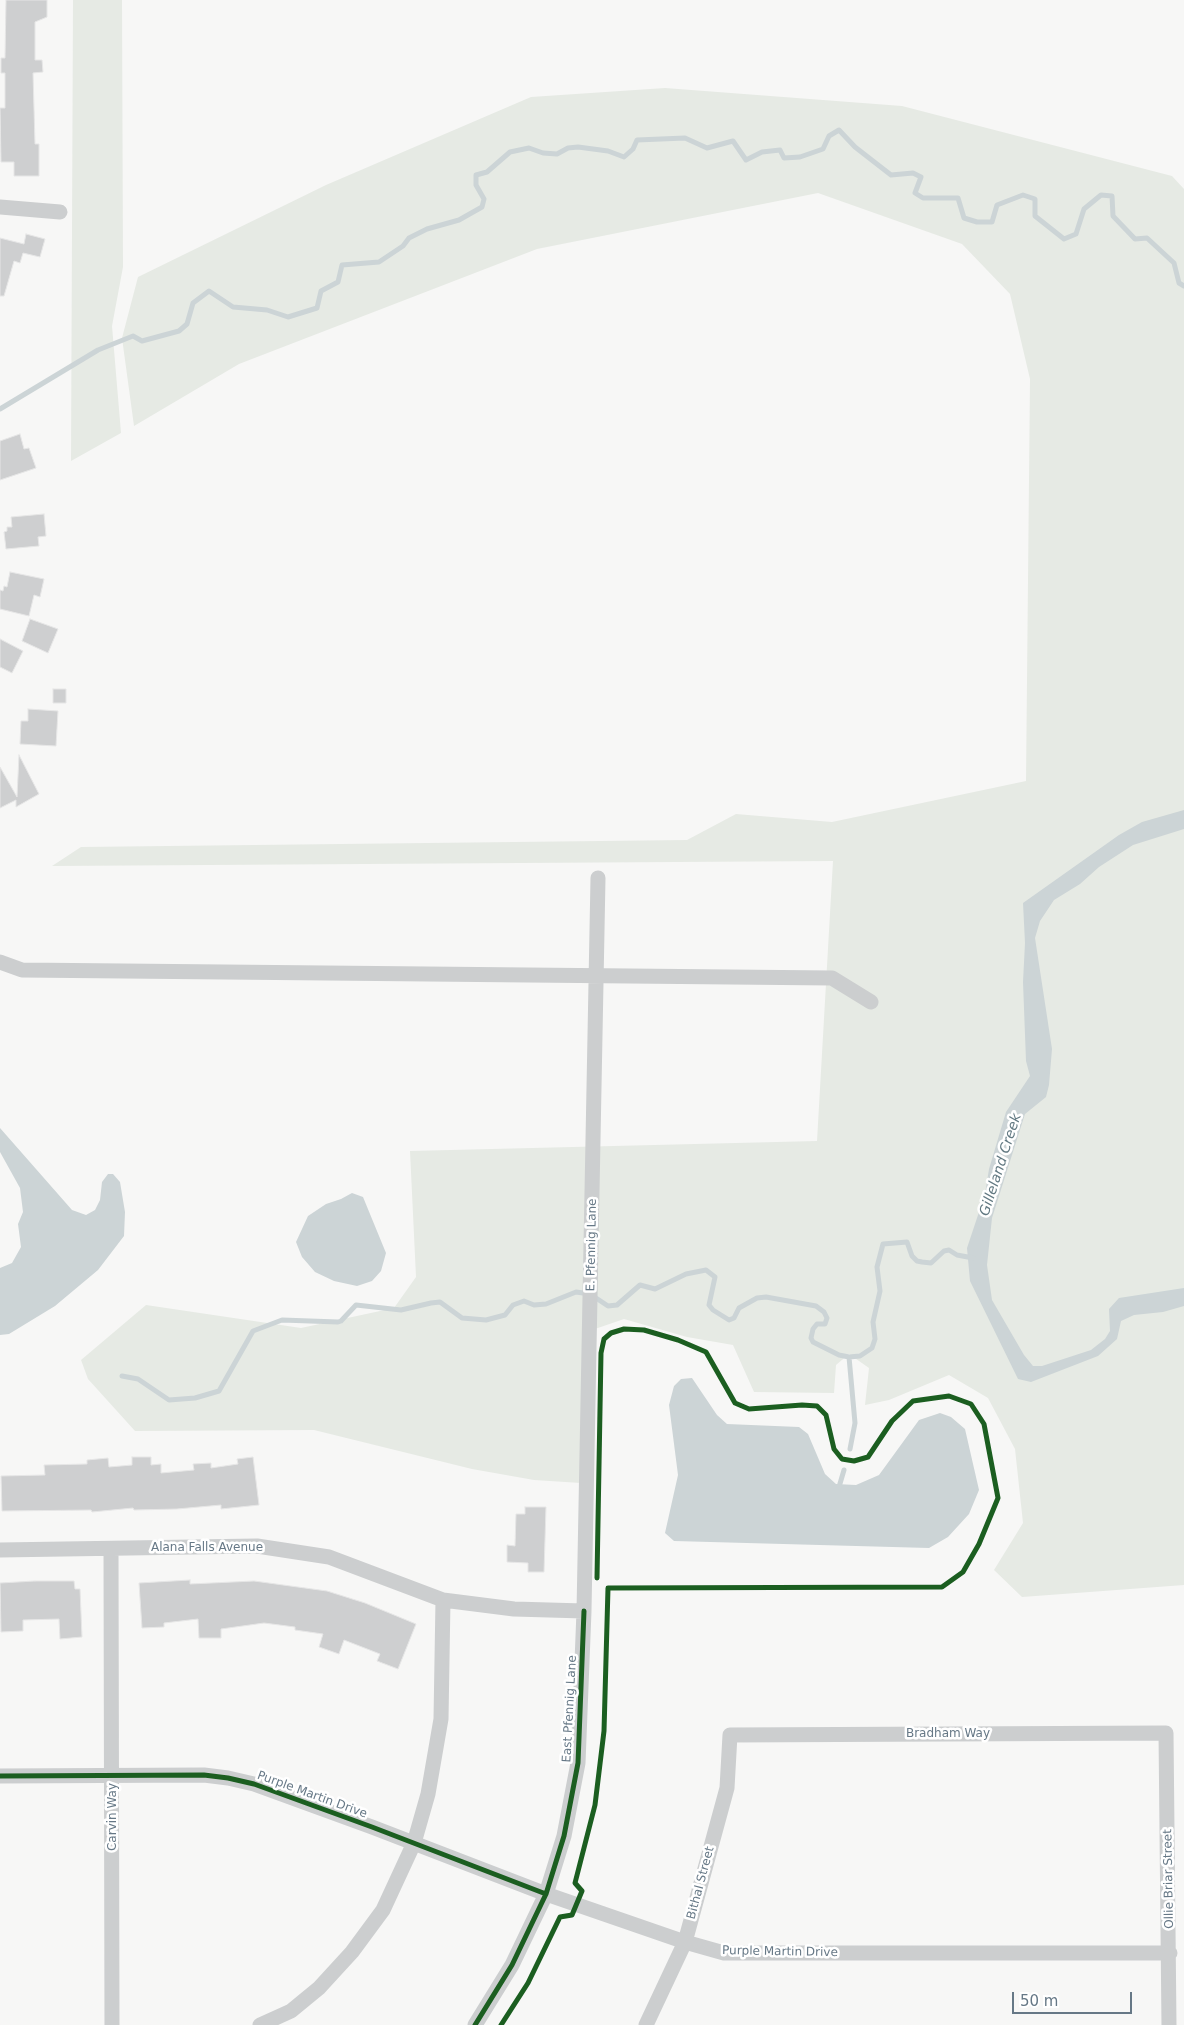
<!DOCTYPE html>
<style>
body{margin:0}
#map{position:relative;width:1184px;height:2025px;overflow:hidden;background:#f7f7f6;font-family:"DejaVu Sans",sans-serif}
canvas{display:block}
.scale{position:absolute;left:1012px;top:1992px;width:120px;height:22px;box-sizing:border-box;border:2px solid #667886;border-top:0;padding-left:6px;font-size:15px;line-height:18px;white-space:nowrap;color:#667886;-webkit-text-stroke:4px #fff;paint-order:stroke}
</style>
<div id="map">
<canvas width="1184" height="2025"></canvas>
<div class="scale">50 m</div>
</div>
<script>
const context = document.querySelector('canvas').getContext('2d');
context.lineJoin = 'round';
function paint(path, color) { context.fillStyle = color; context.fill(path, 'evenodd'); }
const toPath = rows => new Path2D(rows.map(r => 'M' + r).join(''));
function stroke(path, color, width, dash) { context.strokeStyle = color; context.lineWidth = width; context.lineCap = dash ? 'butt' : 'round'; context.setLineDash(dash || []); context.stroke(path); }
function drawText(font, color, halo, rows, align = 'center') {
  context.font = font + ' "DejaVu Sans",sans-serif'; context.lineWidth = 5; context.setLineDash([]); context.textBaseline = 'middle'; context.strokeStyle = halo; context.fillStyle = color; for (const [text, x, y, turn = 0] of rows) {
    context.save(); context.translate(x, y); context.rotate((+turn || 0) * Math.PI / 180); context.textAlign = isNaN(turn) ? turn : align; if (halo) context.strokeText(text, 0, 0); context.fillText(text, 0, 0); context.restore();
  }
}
paint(toPath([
 [73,0,122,0,123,267,112,326,121,433,71,461],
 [665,88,902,106,1172,176,1184,189,1184,1585,1022,1597,994,1570,1023,1523,1015,1449,988,1398,949,1375,889,1400,865,1405,869,1368,849,1354,836,1365,834,1393,754,1392,733,1345,687,1337,624,1319,595,1329,581,1483,534,1480,472,1469,314,1430,135,1431,88,1379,81,1360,146,1305,301,1328,394,1308,416,1277,410,1151,817,1141,833,861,52,866,81,847,687,840,736,814,832,822,1026,781,1030,379,1010,294,962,244,818,193,537,249,239,364,134,426,122,338,138,277,326,185,531,97]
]), '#e6eae4');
paint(toPath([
 [1184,810,1184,829,1133,845,1099,867,1080,884,1054,900,1040,921,1035,938,1052,1049,1049,1085,1046,1097,1025,1114,992,1218,987,1265,992,1300,1024,1355,1033,1366,1042,1366,1091,1350,1105,1339,1110,1331,1109,1309,1119,1298,1184,1288,1184,1306,1163,1312,1134,1315,1121,1321,1117,1339,1098,1356,1031,1382,1018,1379,970,1281,967,1248,985,1194,989,1169,1006,1112,1030,1076,1026,1061,1023,982,1025,943,1023,903,1119,835,1142,822],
 [0,1128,72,1210,86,1215,95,1210,100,1200,102,1182,108,1174,113,1174,120,1182,125,1212,124,1236,98,1270,55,1306,9,1334,0,1335,0,1268,12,1263,21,1247,18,1224,23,1212,20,1188,0,1152],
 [352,1193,363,1197,386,1253,381,1271,372,1281,357,1286,334,1281,315,1272,302,1257,296,1242,308,1216,326,1204,341,1199],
 [692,1378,717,1415,727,1424,799,1427,808,1434,825,1474,836,1484,856,1485,879,1475,919,1420,940,1413,951,1417,965,1429,979,1490,969,1514,948,1537,929,1548,674,1541,665,1533,678,1475,669,1405,674,1386,681,1379]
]), '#ccd4d6');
stroke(toPath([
 [0,409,98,350,133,336,142,341,179,331,187,324,193,303,209,291,233,307,267,310,288,317,317,308,321,291,338,282,342,265,379,262,403,246,409,238,427,229,459,220,482,207,484,199,476,185,476,175,487,172,510,152,529,148,543,153,557,154,568,148,578,147,608,151,624,157,633,149,637,140,685,138,707,148,733,141,746,160,762,152,780,150,784,158,800,157,823,149,829,136,839,130,855,147,891,175,913,173,921,177,915,193,923,198,958,198,964,218,977,222,992,222,997,205,1023,195,1035,199,1035,216,1064,239,1076,234,1084,209,1101,195,1112,196,1113,216,1135,239,1147,238,1174,263,1179,283,1184,286],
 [849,1357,855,1423,850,1449],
 [122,1376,138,1379,169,1400,195,1398,219,1391,253,1331,282,1320,338,1322,341,1321,356,1305,401,1310,431,1303,440,1302,462,1318,486,1320,505,1315,513,1305,524,1301,534,1305,546,1304,576,1292,590,1294,608,1306,617,1305,640,1285,655,1289,686,1274,706,1270,715,1277,709,1305,713,1310,729,1320,734,1318,739,1308,757,1298,766,1297,816,1306,824,1312,827,1318,825,1324,817,1324,813,1329,811,1338,813,1342,839,1355,849,1357,860,1356,872,1348,875,1339,873,1322,880,1291,877,1267,883,1244,907,1242,912,1256,917,1261,922,1262,931,1263,944,1251,949,1250,957,1255,973,1258],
 [839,1487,844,1470]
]), '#ccd4d6', 5);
const building = toPath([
 [6,0,47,0,47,17,35,22,35,60,42,60,43,72,33,73,35,144,39,144,39,176,14,176,14,162,1,162,0,108,5,108,5,73,1,73,1,58,5,58,6,0],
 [26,234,45,239,40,257,23,253,20,263,14,261,4,296,0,296,0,238,24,244,26,234],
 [20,434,24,449,29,448,36,468,0,480,0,441,20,434],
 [44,514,46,536,38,537,39,546,6,549,4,532,7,531,7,527,12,527,11,517,44,514],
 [10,572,44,579,40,597,34,595,29,616,0,609,0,590,3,591,4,586,7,587,10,572],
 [30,619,58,629,48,653,22,641,30,619],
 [0,639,23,651,12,673,0,667,0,639],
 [53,689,66,689,66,703,53,703,53,689],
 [28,709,58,711,56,746,20,744,21,721,28,721,28,709],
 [19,755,39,794,16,807,16,800,0,808,0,767,17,797,19,755],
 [132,1457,151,1457,151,1465,161,1464,161,1473,194,1470,193,1464,211,1463,211,1468,238,1464,237,1459,253,1457,259,1505,221,1509,221,1505,177,1509,134,1510,133,1508,92,1512,91,1510,2,1511,1,1476,45,1475,44,1465,87,1464,87,1460,108,1458,109,1467,132,1465,132,1457],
 [525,1507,546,1507,544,1572,528,1572,528,1563,507,1562,507,1545,515,1546,516,1514,525,1514,525,1507],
 [190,1580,190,1584,254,1581,327,1591,365,1603,416,1624,398,1669,377,1661,380,1654,344,1640,339,1654,319,1647,323,1634,295,1630,295,1627,264,1623,221,1629,221,1638,199,1638,198,1619,164,1623,164,1627,142,1628,139,1583,190,1580],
 [35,1581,74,1581,75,1589,80,1589,82,1637,60,1639,59,1619,23,1620,23,1631,1,1632,0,1583,35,1581]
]);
paint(building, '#cecfd0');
stroke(building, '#e6e6e6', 1);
stroke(toPath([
 [0,207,60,212],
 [0,962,22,970,832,978,871,1002],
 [111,1549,112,2025],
 [0,1550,257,1546,329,1557,443,1600,514,1609,584,1611],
 [0,1776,204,1775,228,1778,254,1784,372,1827,546,1894,685,1942,724,1953,1170,1953],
 [260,2025,291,2011,319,1988,352,1952,383,1910,414,1843,428,1794,441,1719,443,1600],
 [475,2025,512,1965,546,1894,564,1836,578,1763,584,1611,598,878],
 [646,2025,685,1942,727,1788,730,1735,1166,1733,1169,2025]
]), '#cccecf', 15);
stroke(toPath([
 [0,1776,204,1775,228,1778,254,1784,372,1827,546,1894],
 [475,2025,512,1965,546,1894,564,1836,578,1763,584,1611],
 [501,2025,528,1983,560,1917,572,1915,582,1891,575,1883,595,1805,604,1731,608,1588,942,1587,963,1572,979,1544,998,1498,984,1424,971,1404,949,1396,913,1401,892,1421,868,1457,854,1461,842,1459,834,1449,826,1415,817,1406,802,1405,749,1409,735,1403,706,1352,678,1340,644,1330,624,1329,611,1333,604,1339,601,1353,597,1578]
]), '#1b5e20', 5);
drawText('12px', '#667886', '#fff', [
 ["E. Pfennig Lane",592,1245,-89],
 ["Alana Falls Avenue",207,1548],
 ["East Pfennig Lane",570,1709,-87],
 ["Bradham Way",948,1734],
 ["Purple Martin Drive",312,1795,20],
 ["Carvin Way",113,1817,-90],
 ["Ollie Briar Street",1169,1879,-91],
 ["Bithal Street",701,1883,-75],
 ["Purple Martin Drive",780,1952,1]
]);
drawText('italic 14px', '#627982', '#fff', [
 ["Gilleland Creek",1001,1165,-72]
]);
</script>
